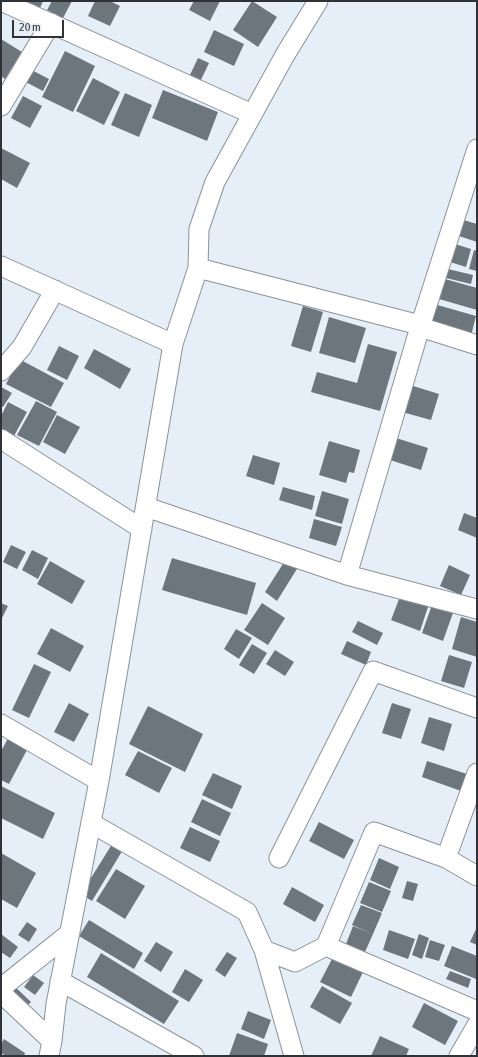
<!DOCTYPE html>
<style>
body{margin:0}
#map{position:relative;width:478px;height:1057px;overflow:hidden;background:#e6eff8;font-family:"Asap Condensed",sans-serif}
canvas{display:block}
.frame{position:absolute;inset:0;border:2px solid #2f3236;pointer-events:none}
.scale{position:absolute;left:12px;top:20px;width:52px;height:18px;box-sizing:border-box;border:2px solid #2f3236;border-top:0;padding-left:5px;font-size:12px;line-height:14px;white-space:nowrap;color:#2f3236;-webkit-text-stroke:3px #e6eff8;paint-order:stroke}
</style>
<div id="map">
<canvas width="478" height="1057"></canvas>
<div class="frame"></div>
<div class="scale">20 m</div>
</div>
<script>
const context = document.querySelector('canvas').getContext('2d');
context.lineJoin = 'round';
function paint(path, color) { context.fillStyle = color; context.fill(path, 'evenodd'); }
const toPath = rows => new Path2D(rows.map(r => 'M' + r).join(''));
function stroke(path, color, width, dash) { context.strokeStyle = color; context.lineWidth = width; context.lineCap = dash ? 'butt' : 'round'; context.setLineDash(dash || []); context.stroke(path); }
paint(toPath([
 [9,1,43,1,38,13],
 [52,1,72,1,63,18,47,10],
 [95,1,110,1,120,6,110,26,88,16],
 [194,1,220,1,210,21,189,10],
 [252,1,277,17,258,47,233,30],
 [214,30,244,44,234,66,204,52],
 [1,39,22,52,5,79,1,76],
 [65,51,95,66,73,112,42,97],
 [198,58,209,63,200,82,189,77],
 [22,65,49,79,43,91,16,77],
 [93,78,120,92,104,125,76,111],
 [163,90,218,112,207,141,152,118],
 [125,93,152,105,139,137,111,125],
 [23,96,42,106,30,128,11,118],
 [1,148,30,163,17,188,1,179],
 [460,219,477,224,477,242,456,235],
 [455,244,471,249,466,267,450,262],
 [474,250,477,251,477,271,469,269],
 [448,269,473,275,471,284,446,278],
 [445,279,477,288,477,310,439,299],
 [434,304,476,316,471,336,429,324],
 [303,306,323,312,311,352,291,346],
 [329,317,366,328,355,363,319,353],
 [368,344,397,352,380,411,311,392,317,372,357,383],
 [59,346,79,356,67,380,47,370],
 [94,349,131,369,120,389,84,368],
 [19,359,64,383,51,407,6,384],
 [410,385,439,394,431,420,402,412],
 [1,387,12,393,3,407,1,406],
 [36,401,57,412,39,446,17,435],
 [8,402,27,412,14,436,1,429,1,416],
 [57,415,80,427,65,454,43,442],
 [396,438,428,448,421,470,390,460],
 [329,441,360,450,354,473,349,472,346,483,319,475],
 [253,455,280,463,274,485,246,476],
 [283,487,315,496,312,510,279,500],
 [322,491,349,499,342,524,315,516],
 [464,513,477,518,477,538,458,530],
 [314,519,342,527,336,546,309,538],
 [11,545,26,552,17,569,3,562],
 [32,550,48,558,38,579,22,570],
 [288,556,300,564,277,601,265,592],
 [172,558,256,583,247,615,162,590],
 [50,561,85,581,72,604,37,584],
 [449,565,470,575,461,595,440,586],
 [401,594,429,604,420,631,391,620],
 [433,602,454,610,443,641,422,633],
 [1,603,8,606,1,620],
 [262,603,285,618,268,645,244,630],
 [461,617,477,622,477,657,452,649],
 [358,621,383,633,377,645,352,632],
 [51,628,84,646,70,672,37,654],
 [236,629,252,638,239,659,224,649],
 [347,641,371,652,366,665,341,654],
 [252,644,267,653,254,674,239,665],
 [275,650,294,662,285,676,266,664],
 [449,655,472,662,464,688,441,681],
 [34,664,51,672,29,718,12,710],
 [69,703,89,714,74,742,54,732],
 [392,703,411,709,401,739,382,733],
 [148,706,203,734,185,772,129,744],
 [429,717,452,724,444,751,421,743],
 [10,735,29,746,9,784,1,780,1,751],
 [138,751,172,768,159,793,125,775],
 [427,761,467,774,461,791,422,777],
 [213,773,242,786,232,809,202,795],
 [1,786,55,813,43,839,1,818],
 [202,799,231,813,220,836,191,822],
 [319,822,354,840,344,859,309,841],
 [190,827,220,841,210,862,180,848],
 [114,841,124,848,92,901,81,894],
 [1,853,36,873,17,908,1,899],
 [379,858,399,867,390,889,370,880],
 [116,869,145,886,125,919,96,901],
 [407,881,418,884,413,901,402,898],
 [369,882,391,891,382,912,360,903],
 [292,887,324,905,315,922,283,904],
 [361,905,382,913,373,934,352,925],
 [89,920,143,953,134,969,79,936],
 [27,922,37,929,29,942,18,935],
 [353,926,373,934,365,952,346,944],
 [477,927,477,945,470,942],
 [389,930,415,939,408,959,383,950],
 [1,934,18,947,10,958,1,952],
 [419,934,429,938,422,959,412,955],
 [430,940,445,945,439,961,425,957],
 [156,942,173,952,161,972,144,961],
 [452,946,477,956,476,979,444,966],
 [227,952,237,958,225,977,215,970],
 [101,953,179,1001,164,1024,87,977],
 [333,957,363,972,351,997,320,982],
 [185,969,203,980,189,1002,172,992],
 [450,971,471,979,468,988,446,979],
 [33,975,44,983,35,995,24,987],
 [11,983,31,1002,22,1011,2,993],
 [322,986,352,1003,340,1024,310,1007],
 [424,1003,458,1021,445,1045,412,1027],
 [248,1011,271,1020,264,1039,241,1029],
 [237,1033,268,1044,264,1056,229,1056],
 [380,1036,409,1049,406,1056,371,1056],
 [4,1039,25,1053,24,1056,6,1056,1,1053,1,1044]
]), '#6d757d');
const minor = toPath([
 [1,1,252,114],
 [1,106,51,23],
 [1,266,173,344],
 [198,268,412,323,420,327,477,345],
 [1,371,22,347,55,290],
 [1,439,142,529],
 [146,507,347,575,477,609],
 [347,575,420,327,477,149],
 [1,724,99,781],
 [91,823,247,912,264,950,295,962,326,946,477,1011],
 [279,858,373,671,477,708],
 [446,858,477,773],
 [326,946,374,832,446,858,477,876],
 [264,950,294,1056],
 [60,981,194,1056],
 [1,988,70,933],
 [1,993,52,1041],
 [49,1056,52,1041,56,1004,99,781,173,344,198,268,199,229,215,182,285,55,318,1],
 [459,1056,477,1025]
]);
stroke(minor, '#8a939b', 21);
stroke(minor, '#fff', 19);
</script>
